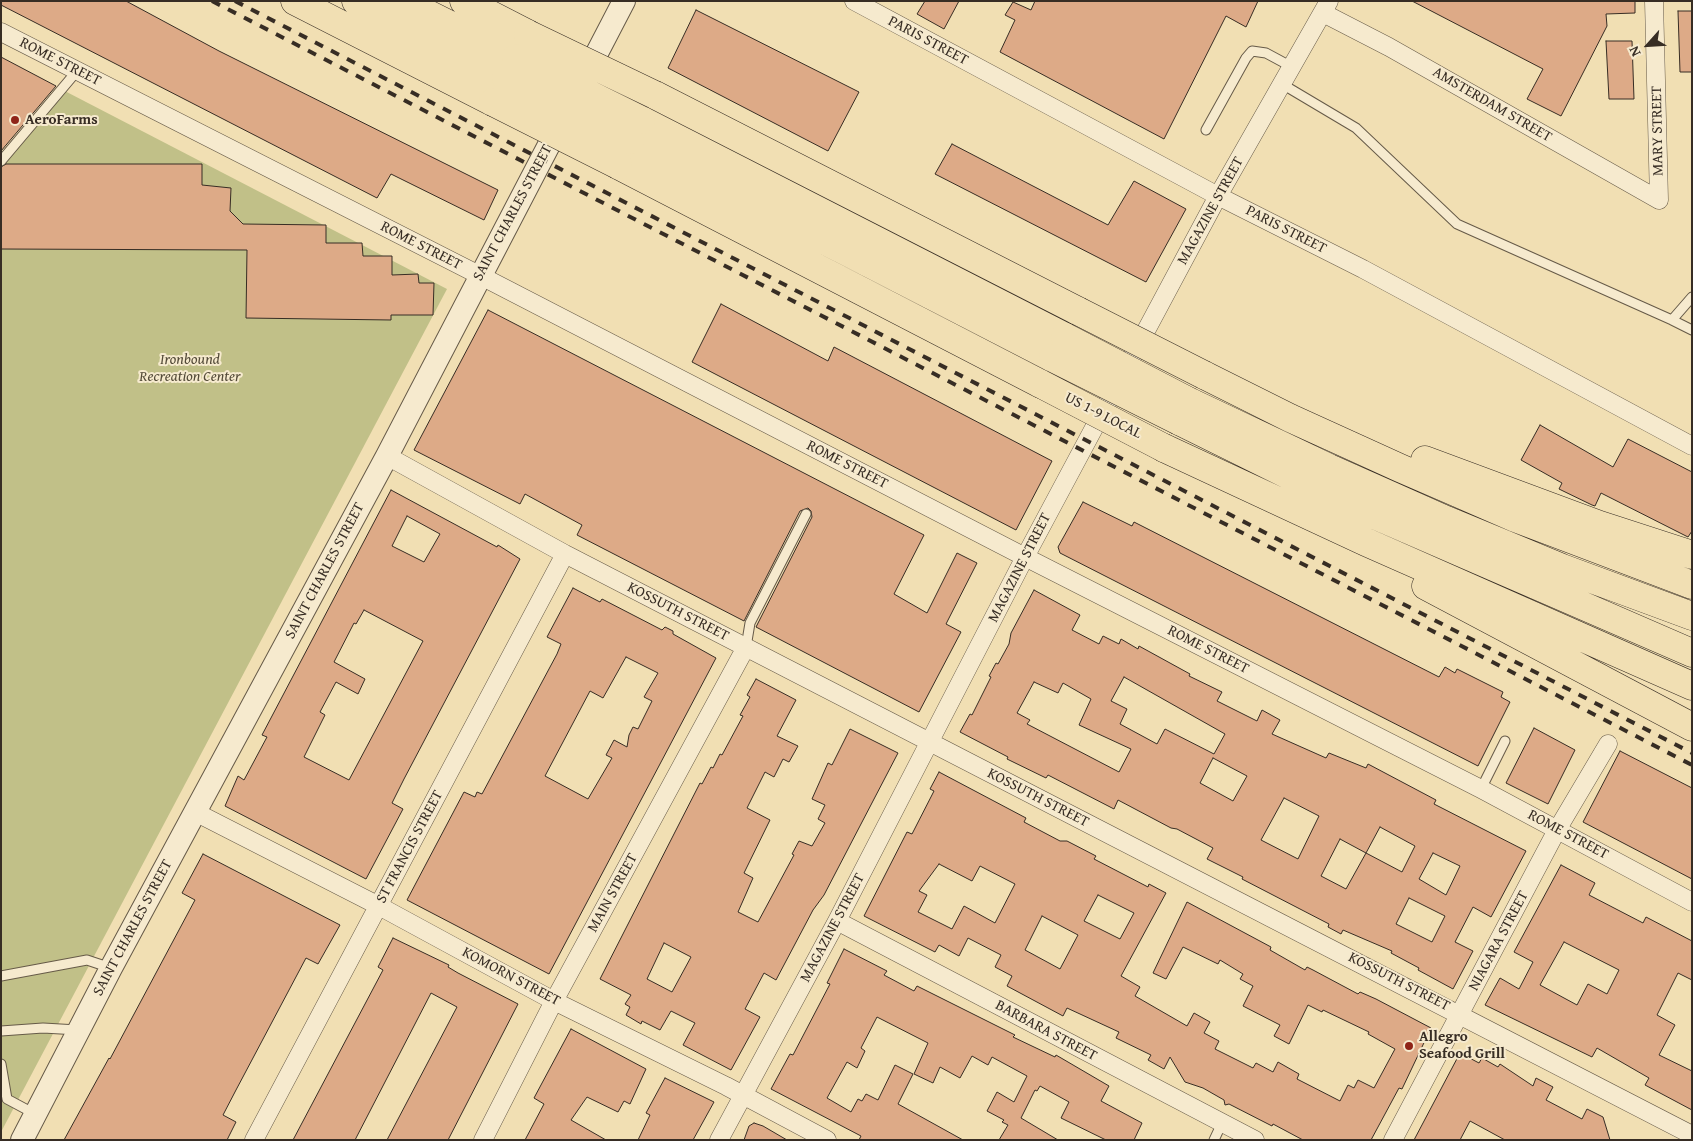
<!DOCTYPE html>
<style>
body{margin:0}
#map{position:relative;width:1693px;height:1141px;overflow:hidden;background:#f1dfb3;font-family:"Gentium Book Plus",serif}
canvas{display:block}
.frame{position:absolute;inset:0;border:2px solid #372d24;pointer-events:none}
.north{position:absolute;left:1623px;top:20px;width:50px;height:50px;-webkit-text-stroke:4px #f6eace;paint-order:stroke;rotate:244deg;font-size:14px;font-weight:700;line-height:20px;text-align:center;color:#372d24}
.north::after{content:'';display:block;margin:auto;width:18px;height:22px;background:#372d24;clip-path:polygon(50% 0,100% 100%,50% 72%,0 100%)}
</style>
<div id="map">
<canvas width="1693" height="1141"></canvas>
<div class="frame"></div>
<div class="north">N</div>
</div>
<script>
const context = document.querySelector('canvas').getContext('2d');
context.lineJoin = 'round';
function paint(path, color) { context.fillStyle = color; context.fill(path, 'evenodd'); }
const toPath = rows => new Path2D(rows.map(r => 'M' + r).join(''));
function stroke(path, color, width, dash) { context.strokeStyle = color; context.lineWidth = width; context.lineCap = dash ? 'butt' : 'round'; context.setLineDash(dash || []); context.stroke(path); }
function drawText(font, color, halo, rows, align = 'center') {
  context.font = font + ' "Gentium Book Plus",serif'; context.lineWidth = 4; context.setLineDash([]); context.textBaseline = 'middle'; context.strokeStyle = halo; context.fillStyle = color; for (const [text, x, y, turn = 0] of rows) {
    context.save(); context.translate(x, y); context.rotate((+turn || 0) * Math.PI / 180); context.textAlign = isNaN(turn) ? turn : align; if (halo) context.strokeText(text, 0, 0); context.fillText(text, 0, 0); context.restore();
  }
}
paint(toPath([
 [59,88,447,289,1,1132,1,157]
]), '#c1c088');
const building = toPath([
 [1,1,126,1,219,51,498,190,484,220,391,174,377,198,1,5,1,1],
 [925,1,959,1,944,29,917,14,925,1],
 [1035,1,1258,1,1246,27,1226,16,1164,139,1000,52,1015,20,1005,15,1013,2,1031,10,1035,1],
 [1412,1,1635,1,1635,13,1606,14,1607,26,1561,116,1527,99,1543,69,1412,1],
 [696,10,859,92,828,151,668,68,696,10],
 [1678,11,1692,11,1692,72,1680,72,1678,11],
 [1606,41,1632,41,1634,99,1609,99,1606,41],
 [1,57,56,86,1,151,1,57],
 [952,144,1108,225,1134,181,1186,209,1146,282,935,174,952,144],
 [6,164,202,164,202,185,231,188,230,211,243,224,326,225,326,243,362,243,363,256,392,256,392,275,418,274,419,283,434,283,433,315,391,315,391,320,246,318,247,250,1,249,1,167,6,164],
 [721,304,828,361,834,347,1052,461,1016,530,692,362,721,304],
 [488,310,924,535,894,594,927,613,957,553,977,563,946,624,961,632,919,712,756,627,812,517,811,511,808,508,800,511,744,621,577,535,582,525,525,494,520,504,414,450,488,310],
 [1540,425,1613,467,1628,439,1692,472,1692,531,1688,537,1601,493,1595,506,1592,505,1559,489,1562,483,1521,460,1540,425],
 [391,490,497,547,498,545,520,559,404,779,392,803,403,809,366,879,225,806,238,776,244,780,267,737,262,735,391,490],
 [407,516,440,534,424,562,392,546,407,516],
 [364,610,423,641,349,780,304,757,325,715,320,712,336,682,358,694,365,679,334,662,354,623,356,624,364,610],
 [1083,502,1132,526,1134,522,1439,677,1445,667,1455,673,1457,669,1503,692,1501,697,1510,702,1478,766,1060,553,1058,547,1083,502],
 [573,588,600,602,602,599,662,630,665,627,673,631,673,634,716,658,549,974,407,900,464,792,475,797,477,792,482,794,557,654,561,644,547,637,573,588],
 [626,657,658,673,644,697,652,701,638,729,633,727,629,735,627,747,614,740,606,755,612,758,588,799,545,776,590,691,603,698,626,657],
 [1034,590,1080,615,1072,630,1099,644,1103,636,1119,644,1121,639,1138,649,1139,646,1190,674,1189,676,1222,692,1217,701,1257,721,1262,710,1280,720,1272,734,1326,758,1329,753,1366,768,1368,764,1436,800,1434,804,1526,851,1491,917,1473,907,1455,942,1473,951,1453,989,1418,970,1419,968,1391,953,1392,951,1343,930,1341,934,1328,927,1329,924,1242,879,1243,877,1207,859,1213,848,1177,829,1171,828,1118,800,1114,809,1048,775,1046,778,1007,759,1008,757,960,732,970,714,972,715,991,677,989,676,996,663,998,664,1009,644,1011,633,1034,590],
 [1124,677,1225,734,1214,754,1165,729,1157,744,1120,724,1127,709,1111,701,1124,677],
 [1034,682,1058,693,1063,683,1091,699,1079,725,1131,749,1119,772,1027,724,1030,720,1017,713,1034,682],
 [1213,758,1247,776,1233,801,1200,783,1213,758],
 [1284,798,1319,816,1298,859,1261,840,1284,798],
 [1380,827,1415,846,1402,872,1366,853,1380,827],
 [1340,839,1366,853,1346,889,1321,876,1340,839],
 [1433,853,1460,866,1446,895,1419,879,1433,853],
 [1409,898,1445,916,1432,942,1396,924,1409,898],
 [756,679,796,700,777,736,798,746,789,762,783,759,774,777,765,772,747,808,770,820,744,873,753,878,738,912,758,922,794,855,792,854,799,841,812,846,825,823,818,819,825,805,812,799,828,763,832,765,850,729,898,753,824,895,813,910,776,980,764,973,745,1009,760,1017,731,1070,683,1045,695,1023,671,1011,660,1030,642,1021,641,1024,626,1015,630,1007,625,1004,631,995,600,979,700,783,702,784,711,767,713,768,720,754,722,755,743,716,740,715,750,697,747,695,756,679],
 [664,943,691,957,672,992,647,979,664,943],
 [1534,728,1575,750,1548,804,1506,783,1534,728],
 [1620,751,1692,788,1692,879,1583,822,1620,751],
 [939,772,1026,818,1024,822,1060,841,1067,841,1096,856,1094,859,1148,887,1149,884,1166,893,1121,976,1140,987,1135,996,1187,1026,1194,1013,1210,1022,1204,1033,1219,1041,1215,1049,1253,1068,1256,1063,1273,1072,1278,1062,1299,1074,1297,1079,1340,1101,1348,1085,1354,1088,1358,1080,1374,1088,1395,1049,1368,1034,1369,1032,1323,1010,1322,1012,1308,1005,1289,1044,1274,1036,1280,1025,1243,1006,1253,986,1240,979,1243,974,1220,960,1218,964,1183,947,1166,979,1153,973,1187,902,1271,947,1270,950,1305,970,1307,967,1313,970,1358,994,1360,992,1376,999,1431,1028,1402,1089,1399,1088,1371,1140,1303,1140,1273,1124,1272,1126,1229,1104,1225,1105,1224,1100,1203,1088,1185,1082,1170,1057,1164,1069,1148,1060,1151,1055,1116,1038,1119,1032,1067,1008,1063,1016,1007,986,1012,976,995,967,1001,955,968,938,959,956,939,945,935,952,864,916,907,832,912,834,934,791,930,789,939,772],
 [939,864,972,881,980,866,1015,884,995,923,964,906,952,929,918,912,927,895,919,891,939,864],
 [1098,895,1134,913,1120,939,1084,921,1098,895],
 [1042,916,1078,935,1060,969,1025,950,1042,916],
 [203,854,340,925,318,964,306,958,236,1090,223,1115,236,1122,227,1140,64,1140,109,1058,110,1059,195,900,182,893,203,854],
 [1561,865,1595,883,1589,895,1643,923,1646,917,1692,941,1692,980,1678,973,1657,1015,1675,1025,1659,1055,1692,1071,1692,1110,1645,1085,1649,1078,1597,1048,1592,1057,1485,1005,1500,978,1519,989,1533,962,1514,952,1561,865],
 [1564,942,1619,970,1607,994,1588,984,1577,1005,1540,985,1564,942],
 [393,938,449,965,448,967,458,973,518,1004,448,1140,387,1140,457,1007,431,993,355,1140,293,1140,383,970,378,967,393,938],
 [844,949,887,971,884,975,914,991,917,986,1015,1035,1013,1037,1055,1057,1056,1055,1109,1086,1101,1101,1142,1123,1134,1140,1106,1140,1061,1118,1069,1102,1040,1086,1037,1091,1035,1090,1021,1118,1058,1140,999,1140,1008,1125,1002,1122,1004,1120,987,1111,997,1092,1014,1102,1027,1076,992,1057,988,1065,972,1056,960,1078,940,1067,933,1083,914,1074,928,1043,877,1017,861,1048,865,1051,857,1068,847,1062,827,1098,851,1112,858,1099,862,1101,866,1094,878,1100,895,1065,913,1074,898,1104,963,1140,859,1140,861,1136,771,1089,790,1054,793,1055,830,984,827,983,844,949],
 [571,1029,646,1069,630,1104,624,1101,618,1112,587,1097,571,1120,606,1140,525,1140,544,1104,534,1098,571,1029],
 [1460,1053,1479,1063,1482,1058,1498,1067,1500,1064,1533,1086,1536,1078,1553,1087,1546,1100,1582,1119,1587,1109,1603,1117,1610,1140,1505,1140,1470,1121,1460,1140,1414,1140,1460,1053],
 [665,1078,714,1102,693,1140,638,1140,650,1115,646,1113,665,1078],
 [754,1123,763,1126,787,1140,744,1140,749,1126,754,1123]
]);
paint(building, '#ddaa87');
stroke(building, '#372d24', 1);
const service = toPath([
 [1282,84,1356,128,1457,224,1672,320,1692,297],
 [1206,130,1246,58,1252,51,1266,53,1292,67],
 [1,161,77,71],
 [1672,320,1692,330],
 [746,647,750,623,806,514],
 [1481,789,1505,741],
 [1,976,87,960,111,968],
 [1,1031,43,1028,78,1030],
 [1,1064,7,1099,35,1114],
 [1214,1140,1222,1123]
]);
const minor = toPath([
 [854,1,1218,196,1363,269,1692,446],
 [1654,1,1659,200],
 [1323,13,1389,47,1659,200],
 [1,32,479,275,1025,557,1481,789,1692,902],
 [387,456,565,554,1692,1135],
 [195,812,379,906,554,1001,726,1086,827,1140],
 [837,921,1255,1140],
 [254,1140,565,554],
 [483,1140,554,1001,746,647],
 [719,1140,837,921,1025,557,1218,196,1329,1],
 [1393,1140,1557,830,1608,744]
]);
const tertiary = toPath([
 [584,78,624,1],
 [22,1140,111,968,387,456,563,118]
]);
const motorway = toPath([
 [295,1,493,102],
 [356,1,506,78],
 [402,1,516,58],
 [464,1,528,34],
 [655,95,1078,311],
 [641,120,1065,337],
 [630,140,1053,358],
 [618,165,1041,384],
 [1204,375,1290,418,1400,468,1515,518,1692,585],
 [1190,402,1329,468,1446,520,1562,568,1692,616],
 [1179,421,1335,498,1692,653],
 [1164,448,1366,542,1692,686],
 [1425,460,1600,525,1692,555],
 [1426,586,1692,727]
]);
stroke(service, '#665a48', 11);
stroke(minor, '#665a48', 19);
stroke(tertiary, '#665a48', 24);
stroke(motorway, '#372d24', 29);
stroke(service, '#f6eace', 9);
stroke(minor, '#f6eace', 18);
stroke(tertiary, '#f6eace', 22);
stroke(motorway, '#f1dfb3', 28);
stroke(toPath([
 [212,1,1692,765],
 [235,1,1692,753]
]), '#372d24', 4, [9, 9]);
const motorwayBridge = toPath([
 [528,34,655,95],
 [516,58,641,120],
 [506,78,630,140],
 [493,102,618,165],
 [1078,311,1204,375],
 [1065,337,1190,402],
 [1053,358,1179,421],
 [1041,384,1164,448]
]);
stroke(motorwayBridge, '#372d24', 29, []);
stroke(motorwayBridge, '#f1dfb3', 28);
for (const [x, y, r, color] of [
 [15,120,5,"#8f2418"],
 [1409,1046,5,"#8f2418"]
]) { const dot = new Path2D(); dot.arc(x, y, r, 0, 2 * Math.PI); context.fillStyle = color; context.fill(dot); stroke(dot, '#f6eace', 2); }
drawText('15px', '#372d24', '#f6eace', [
 ["PARIS STREET",928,41,28],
 ["ROME STREET",60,62,27],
 ["AMSTERDAM STREET",1492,105,30],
 ["MARY STREET",1658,131,-91],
 ["MAGAZINE STREET",1211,211,-61],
 ["SAINT CHARLES STREET",513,213,-62],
 ["PARIS STREET",1286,230,27],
 ["ROME STREET",421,246,27],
 ["US 1-9 LOCAL",1103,416,27],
 ["ROME STREET",847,465,27],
 ["MAGAZINE STREET",1020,568,-63],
 ["SAINT CHARLES STREET",325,571,-62],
 ["KOSSUTH STREET",678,612,27],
 ["ROME STREET",1208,650,27],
 ["KOSSUTH STREET",1038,798,27],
 ["ROME STREET",1568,835,28],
 ["ST FRANCIS STREET",410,847,-62],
 ["MAIN STREET",613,893,-61],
 ["SAINT CHARLES STREET",133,928,-62],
 ["MAGAZINE STREET",833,928,-62],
 ["NIAGARA STREET",1499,941,-62],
 ["KOMORN STREET",511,977,28],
 ["KOSSUTH STREET",1399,982,27],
 ["BARBARA STREET",1046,1031,28]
]);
drawText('bold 15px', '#372d24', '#f6eace', [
 ["AeroFarms",25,120],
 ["Allegro",1419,1037],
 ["Seafood Grill",1419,1054]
], 'left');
drawText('italic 15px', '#534a38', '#f6eace', [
 ["Ironbound",190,360],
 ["Recreation Center",190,377]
]);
</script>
